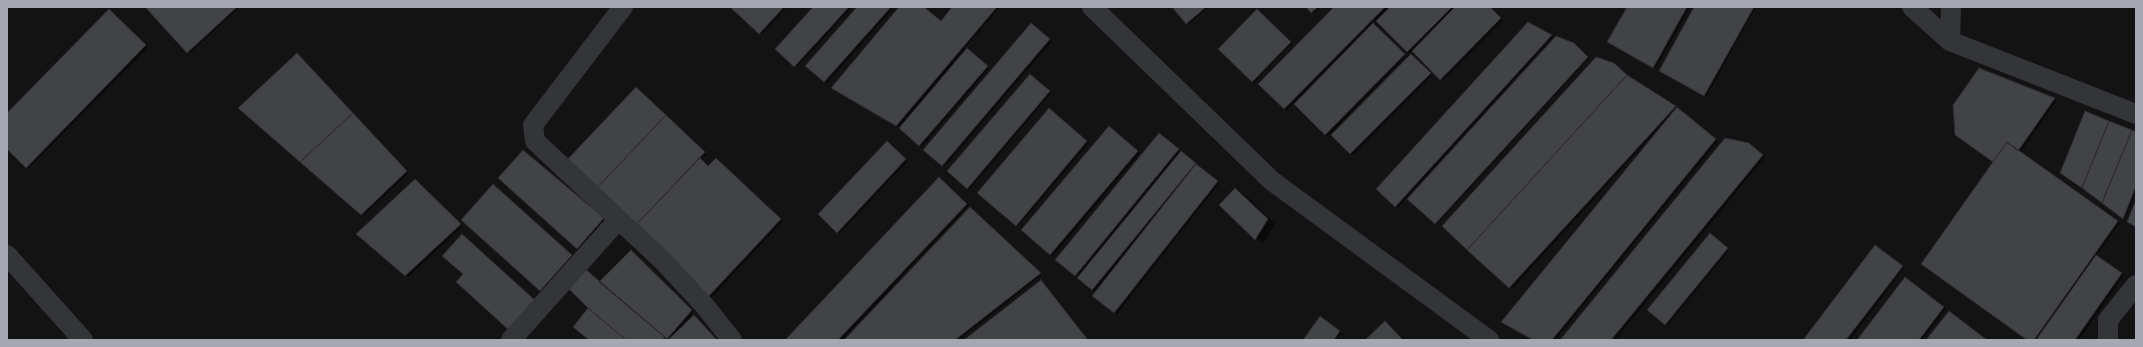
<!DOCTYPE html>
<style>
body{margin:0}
#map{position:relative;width:2143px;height:347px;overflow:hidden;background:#131314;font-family:"Sofia Sans Condensed",sans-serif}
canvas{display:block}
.frame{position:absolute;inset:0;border:8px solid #a6a9b3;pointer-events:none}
</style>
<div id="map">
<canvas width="2143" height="347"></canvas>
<div class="frame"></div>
</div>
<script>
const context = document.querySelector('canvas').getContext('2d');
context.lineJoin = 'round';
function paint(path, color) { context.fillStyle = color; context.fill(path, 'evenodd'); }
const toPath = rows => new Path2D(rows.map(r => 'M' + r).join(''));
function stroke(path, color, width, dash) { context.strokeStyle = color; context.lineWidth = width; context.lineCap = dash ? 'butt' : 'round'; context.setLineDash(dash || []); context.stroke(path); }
paint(toPath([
 [146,7,240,7,190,53],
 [731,7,787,7,762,34],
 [814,7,852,7,797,67,795,66],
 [858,7,894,7,827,83,807,65],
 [901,7,924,7,941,22,954,7,1000,7,965,48,989,68,922,147,900,128,832,87],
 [1173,7,1209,7,1189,24],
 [1307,7,1321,7,1314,13],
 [1335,7,1490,7,1503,20,1443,80,1412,50,1410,53,1407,51,1376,20,1372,23,1406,56,1328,136,1294,103,1287,110,1259,84],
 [1628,7,1690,7,1656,68,1608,42],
 [1695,7,1756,7,1706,97,1660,71],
 [109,10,148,47,29,168,7,147,7,115],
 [1257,10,1292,43,1255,82,1252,81],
 [1529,23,1553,37,1398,207,1395,206],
 [1032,24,1052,41,945,166,943,165],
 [1576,46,1589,58,1437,224,1435,223],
 [298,54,409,173,364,215,362,214],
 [1411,55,1432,75,1353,155,1351,153,1332,135],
 [1979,69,2057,100,2020,153,2120,223,2096,256,2124,275,2079,340,2029,340,1994,162],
 [1032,77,1051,93,970,189,968,188],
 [1630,78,1677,108,1718,141,1555,340,1535,340,1666,123,1664,122,1512,289,1509,287],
 [639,90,707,154,701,159,709,166,718,160,783,221,711,298,567,162],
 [1051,110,1089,143,1018,226,1016,225],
 [1111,129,1140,153,1053,256,1022,230],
 [2136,133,2136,192,2125,219,2123,218],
 [1161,135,1219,183,1117,314,1094,296,1112,272,1111,271,1095,291,1075,275],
 [890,144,908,161,840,233,837,232],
 [1751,146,1765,157,1615,340,1561,340],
 [523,151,606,220,580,250,499,178],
 [941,179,969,205,842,340,786,340],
 [417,182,463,226,408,277,358,234],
 [495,187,573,257,543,291,541,290],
 [1236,189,1243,193,1275,224,1263,243,1256,239,1220,205],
 [970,208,1042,275,959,340,846,340],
 [1712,236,1729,250,1668,325,1666,324],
 [1878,248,1904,268,1850,340,1805,340],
 [634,253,693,312,682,326,696,318,717,340,670,340,667,338,665,340,590,340,590,308,599,282],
 [1907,279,1946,309,1922,340,1858,340],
 [1041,281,1089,340,965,340],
 [1322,319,1342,333,1337,340,1304,340]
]), '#0007');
const building = toPath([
 [145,7,237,7,187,53,145,7],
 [730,7,784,7,759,34,730,7],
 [813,7,849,7,794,67,775,49,813,7],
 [857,7,891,7,824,82,805,66,857,7],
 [899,7,924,7,941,21,952,7,997,7,896,126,831,88,899,7],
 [1172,7,1206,7,1186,24,1172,7],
 [1306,7,1318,7,1311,13,1306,7],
 [1334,7,1385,7,1284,109,1258,84,1334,7],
 [1390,7,1452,7,1407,52,1376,21,1390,7],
 [1455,7,1490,7,1501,18,1440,80,1412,51,1455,7],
 [1627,7,1687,7,1653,68,1607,42,1627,7],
 [1694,7,1754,7,1704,96,1659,71,1694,7],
 [109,9,146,45,26,168,7,149,7,113,109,9],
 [1257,9,1291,42,1252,82,1218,49,1257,9],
 [1528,22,1552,35,1395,207,1376,189,1528,22],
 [1031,23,1050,39,942,166,923,150,1031,23],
 [1373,23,1405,54,1325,135,1294,104,1373,23],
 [1556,36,1574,43,1588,57,1435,224,1407,199,1556,36],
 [967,48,988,66,919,146,899,128,967,48],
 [297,53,353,113,300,162,238,108,297,53],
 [1411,54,1431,73,1350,154,1331,135,1411,54],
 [1596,57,1614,63,1627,75,1467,250,1442,226,1596,57],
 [1979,68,2055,98,2018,151,2007,142,1993,162,1955,135,1953,105,1979,68],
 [1030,74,1050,91,967,189,947,171,1030,74],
 [1627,75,1676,106,1509,288,1467,250,1627,75],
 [636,87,666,115,595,190,565,162,636,87],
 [1677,107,1716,139,1552,340,1533,340,1501,322,1677,107],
 [1049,108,1087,141,1016,226,977,193,1049,108],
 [2085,111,2109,121,2082,188,2060,173,2085,111],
 [353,113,407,171,361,215,300,162,353,113],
 [666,115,705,152,634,227,595,190,666,115],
 [2109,121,2132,130,2102,203,2082,188,2109,121],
 [1109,126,1138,151,1050,255,1021,230,1109,126],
 [2132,130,2136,132,2136,186,2123,219,2102,203,2132,130],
 [1159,133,1179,149,1075,276,1055,260,1159,133],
 [1725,138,1749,143,1763,155,1611,340,1560,340,1725,138],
 [887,141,906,159,837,233,818,214,887,141],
 [2007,142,2118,221,2034,340,2027,340,1921,264,2007,142],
 [523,150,604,218,577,249,498,178,523,150],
 [1181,151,1196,163,1092,290,1077,278,1181,151],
 [700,158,708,166,716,158,781,219,708,297,634,227,700,158],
 [1196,164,1218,181,1114,313,1092,296,1196,164],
 [939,177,967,204,838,340,785,340,939,177],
 [415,179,461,224,405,276,356,234,415,179],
 [493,184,572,255,540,291,461,220,493,184],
 [1235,188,1268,219,1255,240,1219,205,1235,188],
 [2136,200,2136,227,2127,222,2136,200],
 [970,207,1041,273,955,340,844,340,970,207],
 [1710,233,1728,248,1665,325,1647,310,1710,233],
 [462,234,538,303,512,333,456,282,463,274,442,256,462,234],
 [1875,245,1903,266,1846,340,1803,340,1875,245],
 [631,250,692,310,667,339,599,282,631,250],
 [2096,255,2122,273,2075,340,2036,340,2096,255],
 [584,268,665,337,662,340,626,340,588,308,568,288,584,268],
 [1905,277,1944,307,1919,340,1857,340,1905,277],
 [1041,280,1088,340,964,340,1041,280],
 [588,308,626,340,589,340,573,327,588,308],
 [1949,311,1987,340,1926,340,1949,311],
 [694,315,717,340,668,340,694,315],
 [1320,316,1340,331,1334,340,1303,340,1320,316],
 [1385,321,1403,340,1365,340,1385,321]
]);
paint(building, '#424347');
stroke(building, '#2d2d30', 1);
stroke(toPath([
 [623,7,533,125,535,141,662,260,705,306,732,340],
 [1092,7,1272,181,1489,340],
 [1912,7,1950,41],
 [1951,7,1950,41,2136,114],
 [7,255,83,340],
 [511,340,618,220],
 [2108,340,2108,320,2136,285]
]), '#343539', 20);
</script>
